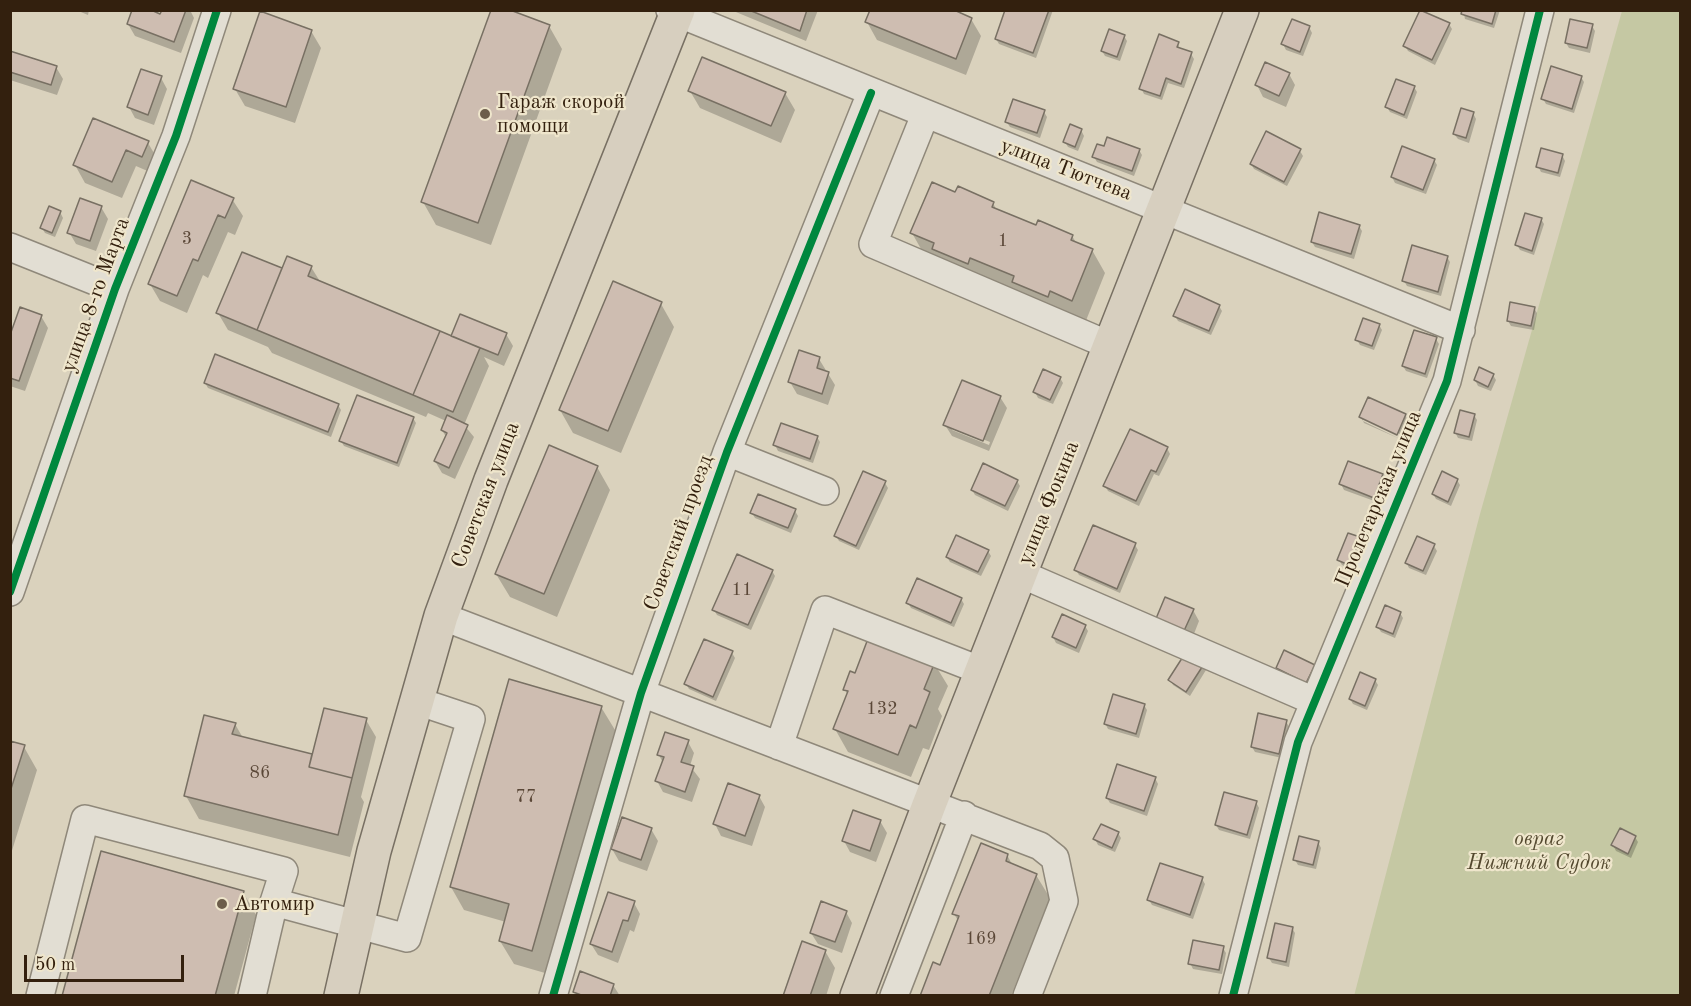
<!DOCTYPE html>
<meta charset="utf-8">
<style>
body{margin:0}
#map{position:relative;width:1691px;height:1006px;overflow:hidden;background:#dad2bd;font-family:"Old Standard TT",serif}
canvas{display:block}
.frame{position:absolute;inset:0;border:12px solid #33200e;pointer-events:none}
.scale{position:absolute;left:24px;top:955px;width:160px;height:27px;box-sizing:border-box;border:3px solid #33200e;border-top:0;padding-left:8px;font-size:18px;line-height:21px;white-space:nowrap;color:#33200e;-webkit-text-stroke:4px #efe6cc;paint-order:stroke}
</style>
<div id="map">
<canvas width="1691" height="1006"></canvas>
<div class="frame"></div>
<div class="scale">50 m</div>
</div>
<script>
const context = document.querySelector('canvas').getContext('2d');
context.lineJoin = 'round';
function paint(path, color) { context.fillStyle = color; context.fill(path, 'evenodd'); }
const toPath = rows => new Path2D(rows.map(r => 'M' + r).join(''));
function stroke(path, color, width, dash) { context.strokeStyle = color; context.lineWidth = width; context.lineCap = dash ? 'butt' : 'round'; context.setLineDash(dash || []); context.stroke(path); }
function drawText(font, color, halo, rows, align = 'center') {
  context.font = font + ' "Old Standard TT",serif'; context.lineWidth = 4.5; context.setLineDash([]); context.textBaseline = 'middle'; context.strokeStyle = halo; context.fillStyle = color; for (const [text, x, y, turn = 0] of rows) {
    context.save(); context.translate(x, y); context.rotate((+turn || 0) * Math.PI / 180); context.textAlign = isNaN(turn) ? turn : align; if (halo) context.strokeText(text, 0, 0); context.fillText(text, 0, 0); context.restore();
  }
}
paint(toPath([
 [1622,11,1680,11,1680,995,1354,996,1480,514]
]), '#c5c8a3');
paint(toPath([
 [76,10,89,10,88,15],
 [163,10,190,10,194,18,181,53,135,36,128,24,161,16],
 [731,10,818,10,806,41],
 [1007,10,1053,10,1036,58,999,44,996,39],
 [1463,10,1500,10,1494,28,1465,19],
 [971,19,981,36,966,75,877,40,867,22],
 [1449,24,1452,29,1435,65,1408,51,1405,46],
 [549,26,562,49,491,245,436,225,423,202],
 [1592,26,1595,31,1590,53,1569,48,1566,43],
 [1309,27,1312,33,1303,56,1286,50,1283,44],
 [311,31,321,48,295,123,245,106,235,89],
 [1124,36,1127,41,1120,61,1105,56,1102,51],
 [1178,43,1180,50,1191,54,1194,59,1184,88,1168,83,1162,100,1144,94,1141,88],
 [10,52,56,67,63,79,57,95,10,80],
 [1289,74,1295,85,1286,107,1263,97,1257,85],
 [1581,77,1584,82,1574,113,1546,104,1543,99],
 [161,78,167,89,154,125,135,118,129,107],
 [1414,87,1417,92,1407,119,1390,112,1387,107],
 [690,91,785,93,795,110,781,143,700,108],
 [1044,112,1047,117,1040,138,1010,127,1006,121],
 [1473,113,1476,119,1469,143,1458,139,1454,134],
 [1081,130,1084,136,1078,151,1068,147,1065,142],
 [148,143,158,160,152,173,136,166,122,198,85,183,75,165],
 [1139,150,1142,155,1134,176,1097,162,1094,157],
 [1300,151,1303,156,1287,186,1254,169,1251,164],
 [1562,155,1565,161,1560,177,1541,172,1538,166],
 [1434,160,1437,165,1426,194,1395,183,1392,177],
 [956,194,993,203,997,211,1037,227,1072,236,1077,244,1092,250,1105,273,1085,323,925,256,912,233],
 [232,199,243,216,235,235,228,232,208,278,203,275,187,313,160,301,150,284],
 [101,207,108,219,96,251,76,244,69,232],
 [60,212,63,218,55,237,45,233,42,228],
 [1541,219,1544,224,1534,255,1520,250,1517,245],
 [1359,226,1362,231,1354,259,1315,247,1312,242],
 [242,254,283,270,311,267,321,283,452,338,506,334,513,346,504,366,484,357,489,366,464,425,474,437,455,479,442,473,435,461,446,437,442,430,446,421,428,413,426,417,272,353,268,347,228,330,218,313],
 [1447,257,1450,262,1441,296,1407,286,1404,281],
 [661,304,674,327,621,453,573,433,560,410],
 [1219,306,1222,311,1211,335,1178,321,1175,316],
 [1534,308,1537,313,1534,330,1511,326,1508,321],
 [41,316,48,328,25,391,10,386,10,340],
 [1379,325,1382,330,1374,350,1360,345,1357,340],
 [1436,339,1439,344,1427,378,1406,371,1403,366],
 [819,359,835,385,828,405,797,394,790,382],
 [1493,375,1496,380,1491,391,1478,386,1475,380],
 [1060,378,1063,383,1053,404,1038,398,1035,392],
 [205,383,338,405,341,410,331,437,208,388],
 [1000,397,1007,408,989,451,952,436,945,425],
 [952,427,990,442,989,445,952,430],
 [1405,415,1408,421,1402,435,1363,417,1363,421,1400,439,1364,423,1361,417],
 [1474,415,1477,420,1472,441,1458,438,1455,432],
 [413,418,416,423,399,467,344,446,341,441],
 [817,437,820,442,813,463,778,451,775,445],
 [1167,448,1170,454,1159,476,1154,474,1139,506,1108,491,1105,486],
 [597,467,610,490,557,617,510,597,496,574],
 [1382,475,1385,481,1377,502,1344,490,1341,484],
 [1457,480,1460,485,1451,506,1436,499,1433,494],
 [1017,481,1020,486,1008,511,975,495,972,490],
 [885,483,888,488,859,550,839,541,836,536],
 [795,511,798,516,791,533,755,518,752,513],
 [1359,538,1362,544,1352,570,1342,565,1339,560],
 [1135,545,1138,550,1120,593,1079,575,1076,570],
 [1434,546,1437,551,1426,575,1409,568,1406,562],
 [988,551,991,556,981,576,950,562,947,557],
 [772,571,775,576,751,630,717,615,714,610],
 [961,599,964,604,954,627,911,608,908,603],
 [1193,610,1199,621,1190,644,1163,633],
 [1400,613,1403,618,1395,638,1381,632,1378,627],
 [1085,626,1088,631,1079,653,1056,643,1053,637],
 [732,653,735,658,716,701,689,689,686,684],
 [934,663,948,686,938,709,942,716,929,750,923,748,911,777,848,752,835,729,848,695,845,690,856,675],
 [1203,665,1206,670,1190,696,1173,685,1170,680],
 [1314,666,1317,671,1309,687,1280,673,1277,668],
 [1375,680,1378,685,1367,710,1353,704,1350,699],
 [1144,705,1147,710,1139,738,1108,729,1105,723],
 [601,707,615,730,545,973,514,964,500,941,506,922,464,910,451,887],
 [366,720,376,737,361,797,364,802,350,857,199,819,186,796,235,724,243,738,313,756],
 [1286,721,1289,727,1282,758,1255,752,1252,747],
 [688,742,694,753,690,766,700,779,692,802,663,792,657,781,663,763,659,755],
 [10,743,24,747,37,770,10,857],
 [1155,778,1158,784,1147,816,1110,803,1107,798],
 [759,796,765,807,752,846,721,836,715,824],
 [1256,802,1259,808,1250,839,1219,830,1216,825],
 [880,821,887,833,876,862,850,852,844,841],
 [651,829,658,841,647,871,619,861,612,849],
 [1118,833,1121,838,1115,852,1098,845,1095,839],
 [1635,837,1638,842,1631,858,1616,851,1613,845],
 [1318,842,1321,848,1316,869,1298,865,1295,860],
 [1007,855,1013,866,1036,875,1050,898,1011,996,922,996,941,967,959,922,954,914],
 [1202,879,1205,884,1193,919,1152,905,1149,900],
 [243,892,256,915,234,996,64,996],
 [634,903,640,914,634,932,630,930,618,963,598,955,591,944],
 [846,912,852,923,842,953,818,944,811,933],
 [1292,928,1295,933,1289,967,1272,963,1269,958],
 [1223,948,1226,953,1222,974,1193,969,1190,963],
 [825,951,835,968,826,996,784,996],
 [613,985,620,996,577,996,575,991]
]), '#0003');
const building = toPath([
 [132,10,151,10,160,14,162,10,186,10,174,42,127,24,132,10],
 [491,10,510,10,550,25,478,223,421,202,491,10],
 [749,10,807,10,800,31,749,10],
 [870,10,954,10,972,18,956,59,865,22,870,10],
 [1005,10,1049,10,1033,53,995,39,1005,10],
 [1420,10,1450,23,1432,60,1403,46,1420,10],
 [1462,10,1496,10,1492,24,1461,14,1462,10],
 [260,11,312,30,286,107,233,89,260,11],
 [1292,19,1310,26,1300,52,1281,44,1292,19],
 [1570,19,1593,24,1587,48,1565,43,1570,19],
 [1109,29,1125,35,1117,57,1101,51,1109,29],
 [1159,34,1179,42,1177,47,1192,52,1181,84,1166,78,1160,96,1139,89,1159,34],
 [10,51,57,66,51,85,10,72,10,51],
 [702,57,786,92,771,126,688,91,702,57],
 [1265,62,1290,73,1279,96,1255,85,1265,62],
 [1551,66,1582,76,1572,109,1541,99,1551,66],
 [141,69,162,76,148,115,127,107,141,69],
 [1396,79,1415,86,1404,115,1385,107,1396,79],
 [1013,99,1045,110,1037,133,1005,122,1013,99],
 [1461,108,1474,112,1466,138,1453,134,1461,108],
 [93,118,149,141,142,157,126,150,112,182,73,165,93,118],
 [1070,124,1082,129,1075,147,1063,142,1070,124],
 [1266,131,1301,149,1284,182,1250,164,1266,131],
 [1107,137,1140,149,1132,171,1092,157,1097,144,1104,146,1107,137],
 [1402,146,1435,159,1423,190,1391,177,1402,146],
 [1541,148,1563,154,1558,173,1536,167,1541,148],
 [191,180,234,198,225,218,218,215,198,261,193,259,177,296,148,284,191,180],
 [932,182,955,192,958,186,994,202,992,207,1036,225,1038,220,1073,235,1071,240,1093,249,1072,301,1050,291,1048,297,1012,282,1014,276,970,258,968,264,932,249,934,243,910,233,932,182],
 [80,198,102,206,90,241,67,233,80,198],
 [49,206,61,211,52,233,40,228,49,206],
 [1319,212,1360,225,1351,254,1311,242,1319,212],
 [1525,213,1542,218,1532,251,1515,245,1525,213],
 [1412,245,1448,256,1438,292,1402,281,1412,245],
 [242,252,282,268,257,330,216,313,242,252],
 [287,256,312,266,308,276,440,331,413,395,257,330,287,256],
 [613,281,662,302,608,431,559,410,613,281],
 [1185,289,1220,305,1209,331,1173,316,1185,289],
 [1510,302,1535,307,1531,326,1507,321,1510,302],
 [20,307,42,315,19,381,10,378,10,335,20,307],
 [460,314,507,333,498,355,451,336,460,314],
 [1363,318,1380,324,1372,346,1355,340,1363,318],
 [1414,330,1437,337,1425,374,1402,366,1414,330],
 [440,331,480,348,453,412,413,395,440,331],
 [799,350,820,357,817,368,829,372,822,394,788,382,799,350],
 [215,354,339,404,328,432,204,383,215,354],
 [1479,367,1494,374,1488,387,1474,380,1479,367],
 [1043,369,1061,377,1050,400,1033,392,1043,369],
 [962,380,1001,396,983,441,943,425,962,380],
 [357,395,414,417,397,463,339,441,357,395],
 [1368,397,1406,414,1397,435,1359,417,1368,397],
 [1460,410,1475,414,1469,437,1454,433,1460,410],
 [447,415,468,425,449,468,434,461,447,433,441,430,447,415],
 [781,423,818,436,810,459,773,445,781,423],
 [1130,429,1168,447,1156,472,1151,470,1136,501,1103,486,1130,429],
 [549,445,598,466,544,594,495,574,549,445],
 [1348,461,1383,474,1374,498,1339,484,1348,461],
 [983,463,1018,480,1005,506,971,490,983,463],
 [863,471,886,481,856,546,834,536,863,471],
 [1442,471,1458,479,1448,502,1432,494,1442,471],
 [758,494,796,509,788,528,750,513,758,494],
 [1093,525,1136,543,1117,589,1074,570,1093,525],
 [1348,533,1360,537,1349,565,1337,560,1348,533],
 [956,535,989,550,978,572,946,557,956,535],
 [1417,536,1435,544,1423,571,1405,563,1417,536],
 [737,554,773,570,748,625,712,610,737,554],
 [917,578,962,598,951,623,906,603,917,578],
 [1165,597,1194,609,1183,633,1155,621,1165,597],
 [1385,605,1401,612,1393,634,1376,627,1385,605],
 [1062,614,1086,625,1076,648,1052,637,1062,614],
 [869,636,935,662,924,689,930,692,916,728,910,725,898,755,833,729,848,691,843,690,850,671,855,673,869,636],
 [704,639,733,651,713,697,684,684,704,639],
 [1284,650,1315,665,1306,683,1276,668,1284,650],
 [1186,652,1204,664,1186,692,1168,680,1186,652],
 [1360,672,1376,679,1365,706,1349,699,1360,672],
 [509,679,602,706,532,951,499,941,509,904,450,887,509,679],
 [1113,694,1145,704,1136,734,1104,724,1113,694],
 [324,708,367,718,352,778,309,767,324,708],
 [1258,713,1287,720,1279,754,1251,747,1258,713],
 [204,715,236,723,232,734,312,754,309,767,352,778,338,835,184,796,204,715],
 [665,732,689,740,681,762,694,766,685,792,655,781,664,757,657,755,665,732],
 [10,741,25,745,10,792,10,741],
 [1117,764,1156,777,1144,811,1106,798,1117,764],
 [728,783,760,795,745,836,713,824,728,783],
 [1224,792,1257,801,1247,835,1215,825,1224,792],
 [853,810,881,820,870,851,842,841,853,810],
 [622,817,652,828,641,860,611,849,622,817],
 [1101,824,1119,832,1112,848,1093,839,1101,824],
 [1620,828,1636,836,1628,854,1611,845,1620,828],
 [1299,836,1319,841,1313,865,1293,860,1299,836],
 [981,843,1008,854,1006,861,1037,874,989,996,920,996,933,962,940,965,959,916,952,914,981,843],
 [101,851,244,891,215,996,62,996,101,851],
 [1160,863,1203,877,1190,915,1147,900,1160,863],
 [608,892,635,901,628,921,623,920,612,952,590,944,608,892],
 [821,901,847,911,835,942,810,933,821,901],
 [1275,923,1293,927,1286,962,1267,958,1275,923],
 [1193,940,1224,946,1219,970,1188,964,1193,940],
 [802,941,826,950,810,996,783,996,802,941],
 [580,971,614,984,610,996,584,996,573,992,580,971]
]);
paint(building, '#cebdb1');
stroke(building, '#787063', 1.5);
const minor = toPath([
 [670,10,1461,330],
 [925,115,873,244,1111,346],
 [10,247,115,289],
 [727,452,825,491],
 [1021,574,1314,701],
 [10,592,115,289,176,136,217,10],
 [441,616,1040,846,1055,858,1064,901,1027,996],
 [779,746,825,610,982,671],
 [40,996,85,819,284,871,274,902],
 [252,996,274,902,407,938,471,719,417,701],
 [553,996,641,693,727,452,871,93],
 [894,996,964,815],
 [1233,996,1298,742,1447,381,1540,10]
]);
const major = toPath([
 [341,996,374,851,441,616,491,480,678,10],
 [857,996,929,805,1242,10]
]);
stroke(minor, '#8f887a', 30);
stroke(major, '#787063', 36);
stroke(minor, '#e2ded3', 27);
stroke(major, '#d7cfbf', 33);
stroke(toPath([
 [10,592,115,289,176,136,217,10],
 [553,996,641,693,727,452,871,93],
 [1233,996,1298,742,1447,381,1540,10]
]), '#00873e', 8);
for (const [x, y, r, color] of [
 [485,114,6,"#6d5e4b"],
 [222,904,6,"#6d5e4b"]
]) { const dot = new Path2D(); dot.arc(x, y, r, 0, 2 * Math.PI); context.fillStyle = color; context.fill(dot); stroke(dot, '#efe6cc', 2); }
drawText('18px', '#5a4737', null, [
 ["3",187,239],
 ["1",1003,241],
 ["11",742,590],
 ["132",882,709],
 ["86",260,773],
 ["77",526,797],
 ["169",981,939]
]);
drawText('21px', '#33200e', '#efe6cc', [
 ["Гараж скорой",497,102],
 ["помощи",497,126],
 ["Автомир",234,904]
], 'left');
drawText('21px', '#33200e', '#efe6cc', [
 ["улица Тютчева",1066,170,21],
 ["улица 8-го Марта",96,295,-70],
 ["Советская улица",486,495,-69],
 ["Пролетарская улица",1379,499,-67],
 ["улица Фокина",1049,503,-68],
 ["Советский проезд",679,533,-70]
]);
drawText('italic 21px', '#53482e', '#efe6cc', [
 ["овраг",1539,839],
 ["Нижний Судок",1539,863]
]);
</script>
